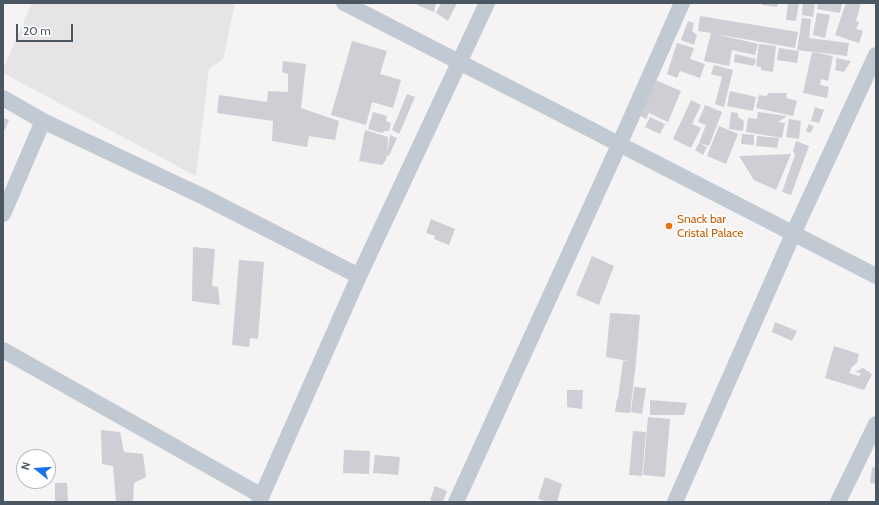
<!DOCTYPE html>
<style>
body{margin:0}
#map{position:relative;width:879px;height:505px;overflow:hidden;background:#f5f3f3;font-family:Cabin,sans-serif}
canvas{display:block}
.frame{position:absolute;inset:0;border:4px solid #4a5661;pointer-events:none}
.north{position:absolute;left:16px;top:449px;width:40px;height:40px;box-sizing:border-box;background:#fff;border:1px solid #b7bbc0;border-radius:50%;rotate:287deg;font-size:11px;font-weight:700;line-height:16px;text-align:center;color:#4a5661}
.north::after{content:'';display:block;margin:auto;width:14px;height:18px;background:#1a73e8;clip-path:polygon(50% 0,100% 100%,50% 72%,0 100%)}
.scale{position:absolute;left:16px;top:24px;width:57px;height:18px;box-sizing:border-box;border:2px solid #4a5661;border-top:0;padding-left:5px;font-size:12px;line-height:14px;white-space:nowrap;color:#4a5661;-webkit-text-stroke:3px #fff;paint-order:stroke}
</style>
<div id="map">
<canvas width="879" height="505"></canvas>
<div class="frame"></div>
<div class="north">N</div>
<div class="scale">20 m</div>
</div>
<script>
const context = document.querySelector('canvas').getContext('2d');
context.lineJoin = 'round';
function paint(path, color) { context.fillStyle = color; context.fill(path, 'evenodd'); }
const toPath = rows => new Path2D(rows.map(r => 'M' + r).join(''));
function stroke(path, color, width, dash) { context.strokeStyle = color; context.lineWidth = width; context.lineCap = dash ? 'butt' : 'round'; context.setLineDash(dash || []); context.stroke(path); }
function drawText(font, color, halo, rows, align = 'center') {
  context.font = font + ' Cabin,sans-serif'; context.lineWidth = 3.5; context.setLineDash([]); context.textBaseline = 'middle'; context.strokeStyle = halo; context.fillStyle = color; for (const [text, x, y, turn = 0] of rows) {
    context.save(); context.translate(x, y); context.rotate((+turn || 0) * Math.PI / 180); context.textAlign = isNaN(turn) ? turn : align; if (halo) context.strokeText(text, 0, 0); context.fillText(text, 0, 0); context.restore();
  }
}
paint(toPath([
 [32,3,235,3,223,59,209,69,196,176,3,73,3,69]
]), '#e6e4e5');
paint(toPath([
 [418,3,436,3,434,12,417,5],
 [441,3,457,3,448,21,436,13],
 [762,3,778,3,777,7,762,5],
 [788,3,799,3,796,21,786,20],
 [803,3,815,3,813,17,802,15],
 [818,3,842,3,840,13,817,9],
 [846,3,861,3,856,21,859,22,856,29,863,31,859,43,835,35],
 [817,13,830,15,825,38,813,35],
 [700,16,798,32,795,48,716,34,758,44,755,55,732,50,729,66,704,61,711,33,698,31],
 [802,18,811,19,809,38,849,43,847,56,797,50],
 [688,21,694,23,692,31,697,35,694,45,681,40],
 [352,41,387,51,380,74,401,80,393,108,372,102,366,125,331,115],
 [677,43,694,48,690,59,705,64,700,78,680,71,677,78,667,74],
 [759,44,776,46,773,72,761,70,761,67,756,66],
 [779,48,799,51,797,63,777,60],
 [812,52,833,56,828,81,821,79,820,85,829,87,827,98,803,93],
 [735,54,756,59,754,66,734,62],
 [836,58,851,61,844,72,835,70,836,66],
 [283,61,306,64,301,108,339,121,335,140,309,136,307,147,272,141,273,121,217,113,219,95,267,102,268,91,288,92,288,74,282,72],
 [714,65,733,70,724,107,715,104,722,77,711,74],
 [655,80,681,91,668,122,649,113,646,119,639,115],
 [730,91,756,97,753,111,727,106],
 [768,93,787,93,786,98,797,101,793,116,756,108,759,95,767,96],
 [407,94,415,97,399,134,392,130],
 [691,100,701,105,692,124,701,128,691,148,673,139],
 [705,105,722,112,709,146,699,143,706,125,698,122],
 [815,107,824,110,819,123,811,121],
 [373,112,387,116,386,121,391,123,389,131,385,131,382,133,368,129],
 [731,112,738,113,738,117,744,121,743,131,729,129],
 [758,112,787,116,778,122,785,123,782,138,746,132,748,118,757,119],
 [650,117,665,124,660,134,645,127],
 [3,118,9,120,3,134],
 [789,119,801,121,799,139,786,137],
 [809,124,814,127,810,133,806,131],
 [719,126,738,134,726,164,707,156],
 [365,130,388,137,387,153,390,135,397,138,389,156,387,155,386,160,382,165,359,161],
 [742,134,754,135,754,145,741,144],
 [757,136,779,138,777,148,756,146],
 [796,141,809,146,791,195,782,192,795,155,793,151],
 [699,143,707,147,703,155,695,150],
 [791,154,776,190,754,180,739,156],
 [431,219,455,229,449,245,434,239,435,236,426,233],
 [193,247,215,249,212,286,218,287,220,305,192,301],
 [592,256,614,266,599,305,576,295],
 [239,260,264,262,258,339,250,338,249,347,232,345],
 [610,313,640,315,636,362,630,413,615,412,617,399,618,399,623,361,628,361,606,357],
 [775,322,797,331,792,341,772,332],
 [834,346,859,354,857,363,852,367,849,373,859,376,861,373,855,372,863,368,872,374,864,390,825,378],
 [634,387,646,388,642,414,631,412],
 [567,390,583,390,582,409,567,407],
 [650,400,687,403,684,415,650,415],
 [648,417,670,419,665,477,643,475],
 [101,430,120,432,124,452,143,454,146,477,134,483,133,502,116,502,113,466,102,464],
 [633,431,646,432,642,476,629,475],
 [344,450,370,451,369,474,343,473],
 [375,455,400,457,398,475,373,473],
 [872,467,876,468,876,484,870,483],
 [545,477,562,484,557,502,548,502,538,499],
 [55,483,67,483,68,502,55,502],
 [435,486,447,491,443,502,434,502,430,500]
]), '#cdcfd5');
stroke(toPath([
 [344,3,876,276],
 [3,98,43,121],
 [3,214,43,121,204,197,359,276],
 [3,350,262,496],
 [259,502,359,276,487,3],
 [456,502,619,145,682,3],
 [675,502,793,234,876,55],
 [838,502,876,424]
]), '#c1cad2', 16);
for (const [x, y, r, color] of [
 [669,226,4,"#e8710a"]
]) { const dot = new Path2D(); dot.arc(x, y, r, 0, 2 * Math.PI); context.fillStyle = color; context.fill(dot); stroke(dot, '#fff', 1.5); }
drawText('12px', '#c56008', '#fff', [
 ["Snack bar",677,219],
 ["Cristal Palace",677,233]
], 'left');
</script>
